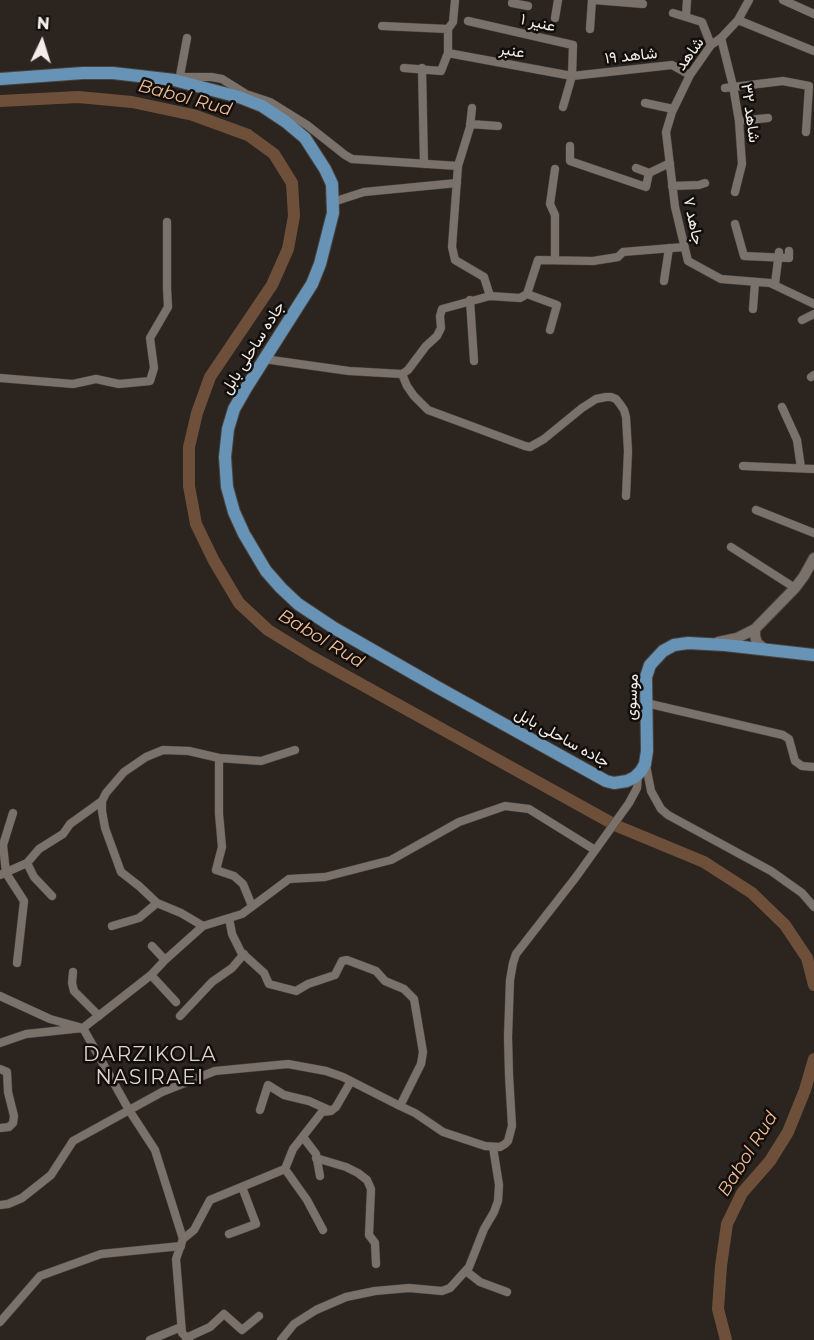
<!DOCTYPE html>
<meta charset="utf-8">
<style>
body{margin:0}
#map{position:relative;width:814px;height:1340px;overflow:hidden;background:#2c241f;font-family:Montserrat,sans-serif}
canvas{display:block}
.north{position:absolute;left:12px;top:12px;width:60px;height:60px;-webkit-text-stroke:4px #110e0c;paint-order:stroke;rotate:4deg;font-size:16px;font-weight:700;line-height:24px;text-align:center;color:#f2ede9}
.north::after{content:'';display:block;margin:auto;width:21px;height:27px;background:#f2ede9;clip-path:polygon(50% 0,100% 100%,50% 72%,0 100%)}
</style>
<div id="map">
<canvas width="814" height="1340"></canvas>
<div class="north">N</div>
</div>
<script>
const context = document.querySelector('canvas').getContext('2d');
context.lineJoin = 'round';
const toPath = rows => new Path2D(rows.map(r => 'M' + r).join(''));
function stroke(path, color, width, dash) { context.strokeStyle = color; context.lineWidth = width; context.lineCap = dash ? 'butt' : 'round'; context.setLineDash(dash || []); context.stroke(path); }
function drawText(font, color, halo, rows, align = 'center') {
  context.font = font + ' Montserrat,Vazirmatn,sans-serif'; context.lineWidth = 5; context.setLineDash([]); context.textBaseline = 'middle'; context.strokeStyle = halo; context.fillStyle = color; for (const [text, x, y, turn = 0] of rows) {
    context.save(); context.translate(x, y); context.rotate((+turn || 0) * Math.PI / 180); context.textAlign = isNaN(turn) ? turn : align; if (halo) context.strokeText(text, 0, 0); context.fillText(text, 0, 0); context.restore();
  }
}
stroke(toPath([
 [0,101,78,97,132,102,193,115,248,135,274,154,292,183,294,216,288,249,272,285,210,377,197,413,189,447,189,486,196,524,214,561,239,603,268,630,312,657,617,826,704,862,752,893,785,925,807,958,814,985],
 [726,1340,718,1309,721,1266,727,1224,742,1193,770,1161,788,1132,805,1090,814,1059]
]), '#6e503a', 12);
const minor = toPath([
 [594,0,643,4],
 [749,0,738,20,721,38,711,45,690,75,672,112,666,132,675,207,688,261,721,279,770,283,814,304],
 [783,0,814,14],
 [512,3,528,6],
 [673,13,702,22,711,45],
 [686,16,687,0],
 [555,18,558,0],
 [738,20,814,51],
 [468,21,573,45,572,76,563,107],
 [382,26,448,29],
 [590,29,592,0],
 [721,38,733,86,739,121,742,164,735,192],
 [448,53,572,76,672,65,690,75],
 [404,68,441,71,448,53,448,29,453,22,455,0],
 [422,68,424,164],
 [180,77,211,77,222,79,246,94,270,102,307,125,345,155,352,159,458,166],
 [179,81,187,38],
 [725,88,783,81,809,86,806,132],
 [645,103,673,109],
 [472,108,470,127,458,166,452,247,455,260,484,277,490,296],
 [739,121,768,118],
 [470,124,498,126],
 [570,146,570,161,646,187,649,173,670,163],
 [636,168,649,173],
 [672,186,699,185,705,183],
 [333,202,364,192,457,183],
 [735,224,744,256,789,258,789,251],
 [555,260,555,215,550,204,555,169],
 [664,281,669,248],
 [775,284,779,252],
 [527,294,557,305,550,330],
 [470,300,474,361],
 [753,309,755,282],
 [802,320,814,314],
 [264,359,349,371,402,374,407,386,414,396,428,410,525,446,530,447,544,439,582,408,596,399,606,397,611,397,616,399,620,404,624,410,626,417,628,451,626,496],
 [402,374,408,370,426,346,437,336,441,328,440,316,442,309,490,296,520,298,527,294,538,260,593,261,618,257,623,252,684,247],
 [811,377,814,375],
 [0,378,73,384,96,379,119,384,150,381,154,368,150,338,168,307,167,288,167,222],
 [782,407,797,440,801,468],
 [743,466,814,469],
 [756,510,814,533],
 [731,547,795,588],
 [646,703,783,735,789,739,795,761,802,766,814,767],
 [219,758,219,814,222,847,216,870,234,876,243,884,252,906],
 [646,765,651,791,661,809,668,815,771,871,802,893,814,907],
 [13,813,3,845,6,873,24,901,17,963],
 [27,863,34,877,52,896],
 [0,875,27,863,39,849,63,834,70,824,102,801],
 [229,918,232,934,241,952,264,973,269,984,296,991,308,984,335,975,342,961,347,960,376,971,385,981,404,989,414,999,423,1052,421,1064,400,1106],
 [112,926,139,918,157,903],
 [203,926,181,913,157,903,139,886,121,872,105,828,102,811,102,801,106,793,124,772,146,757,163,750,189,751,219,758,261,761,295,750],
 [152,946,165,960],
 [73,972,72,983,74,991,99,1016],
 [151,975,176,1002],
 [0,996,50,1019,79,1027],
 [180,1016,212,982,232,968,244,954],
 [83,1028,129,1110,155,1150,183,1239,176,1259,182,1333,189,1340],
 [0,1043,26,1034,83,1028,151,975,165,960,203,926,242,914,289,879,325,877,391,860,459,822,505,806,529,809,595,850],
 [0,1069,7,1072,8,1092,14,1116,13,1123,9,1127,0,1128],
 [260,1110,268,1085,284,1095,309,1101,329,1110],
 [303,1137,316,1154,320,1176],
 [316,1158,346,1167,358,1173,367,1180,371,1189,369,1235,375,1243,376,1264],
 [285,1169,307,1200,323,1230],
 [0,1205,8,1204,22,1198,51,1175,73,1141,162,1092,215,1071,288,1064,326,1071,343,1077,400,1106,415,1113,443,1132,485,1146,500,1147,505,1144,508,1141,512,1126,509,1075,508,1037,510,980,513,963,516,954,576,877,629,803,637,788,638,775],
 [229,1234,256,1224,242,1187],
 [183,1239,194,1230,210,1200,285,1169,293,1149,322,1112,331,1111,336,1107,351,1081],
 [466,1271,480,1282,507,1292],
 [0,1322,40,1276,101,1254,181,1246],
 [186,1338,210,1327,224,1314,242,1330,259,1316],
 [150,1340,181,1327],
 [281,1340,294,1324,316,1310,346,1297,375,1291,409,1288,442,1291,450,1288,469,1267,484,1229,494,1212,498,1201,499,1185,493,1147]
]);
const secondary = toPath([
 [755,629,795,588,804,576,814,558],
 [718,642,737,638,755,629,755,636,757,643,766,650]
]);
const primary = toPath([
 [0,79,83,73,113,73,174,80,239,97,262,106,286,122,305,138,325,169,332,184,333,213,320,264,312,284,246,388,234,409,228,429,225,457,227,487,234,512,244,534,266,571,281,588,298,604,334,628,437,687,606,781,614,783,627,781,635,777,641,771,645,764,647,751,646,677,650,665,663,651,674,645,688,643,725,645,814,655]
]);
stroke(minor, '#49433e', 9);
stroke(secondary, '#49433e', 12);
stroke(primary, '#49433e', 14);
stroke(minor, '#7a716b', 8);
stroke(secondary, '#7a716b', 10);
stroke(primary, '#6794b6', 12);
drawText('16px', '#f2ede9', '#110e0c', [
 ["عنیر ۱",538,23,13],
 ["عنبر",512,51,10],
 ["شاهد",690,54,-54],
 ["شاهد ۱۹",631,56,-6],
 ["شاهد ۳۲",750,113,82],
 ["جاهد ۷",693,221,78],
 ["جاده ساحلی بابل",253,348,-58],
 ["موسوی",632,697,-87],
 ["جاده ساحلی بابل",562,738,29]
]);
drawText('italic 18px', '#f1bb92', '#110e0c', [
 ["Babol Rud",185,98,15],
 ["Babol Rud",321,639,31],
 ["Babol Rud",748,1154,-58]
]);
context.letterSpacing = '1.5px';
drawText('20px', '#ded4cc', '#110e0c', [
 ["DARZIKOLA",150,1055],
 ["NASIRAEI",150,1078]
]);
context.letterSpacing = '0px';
</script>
